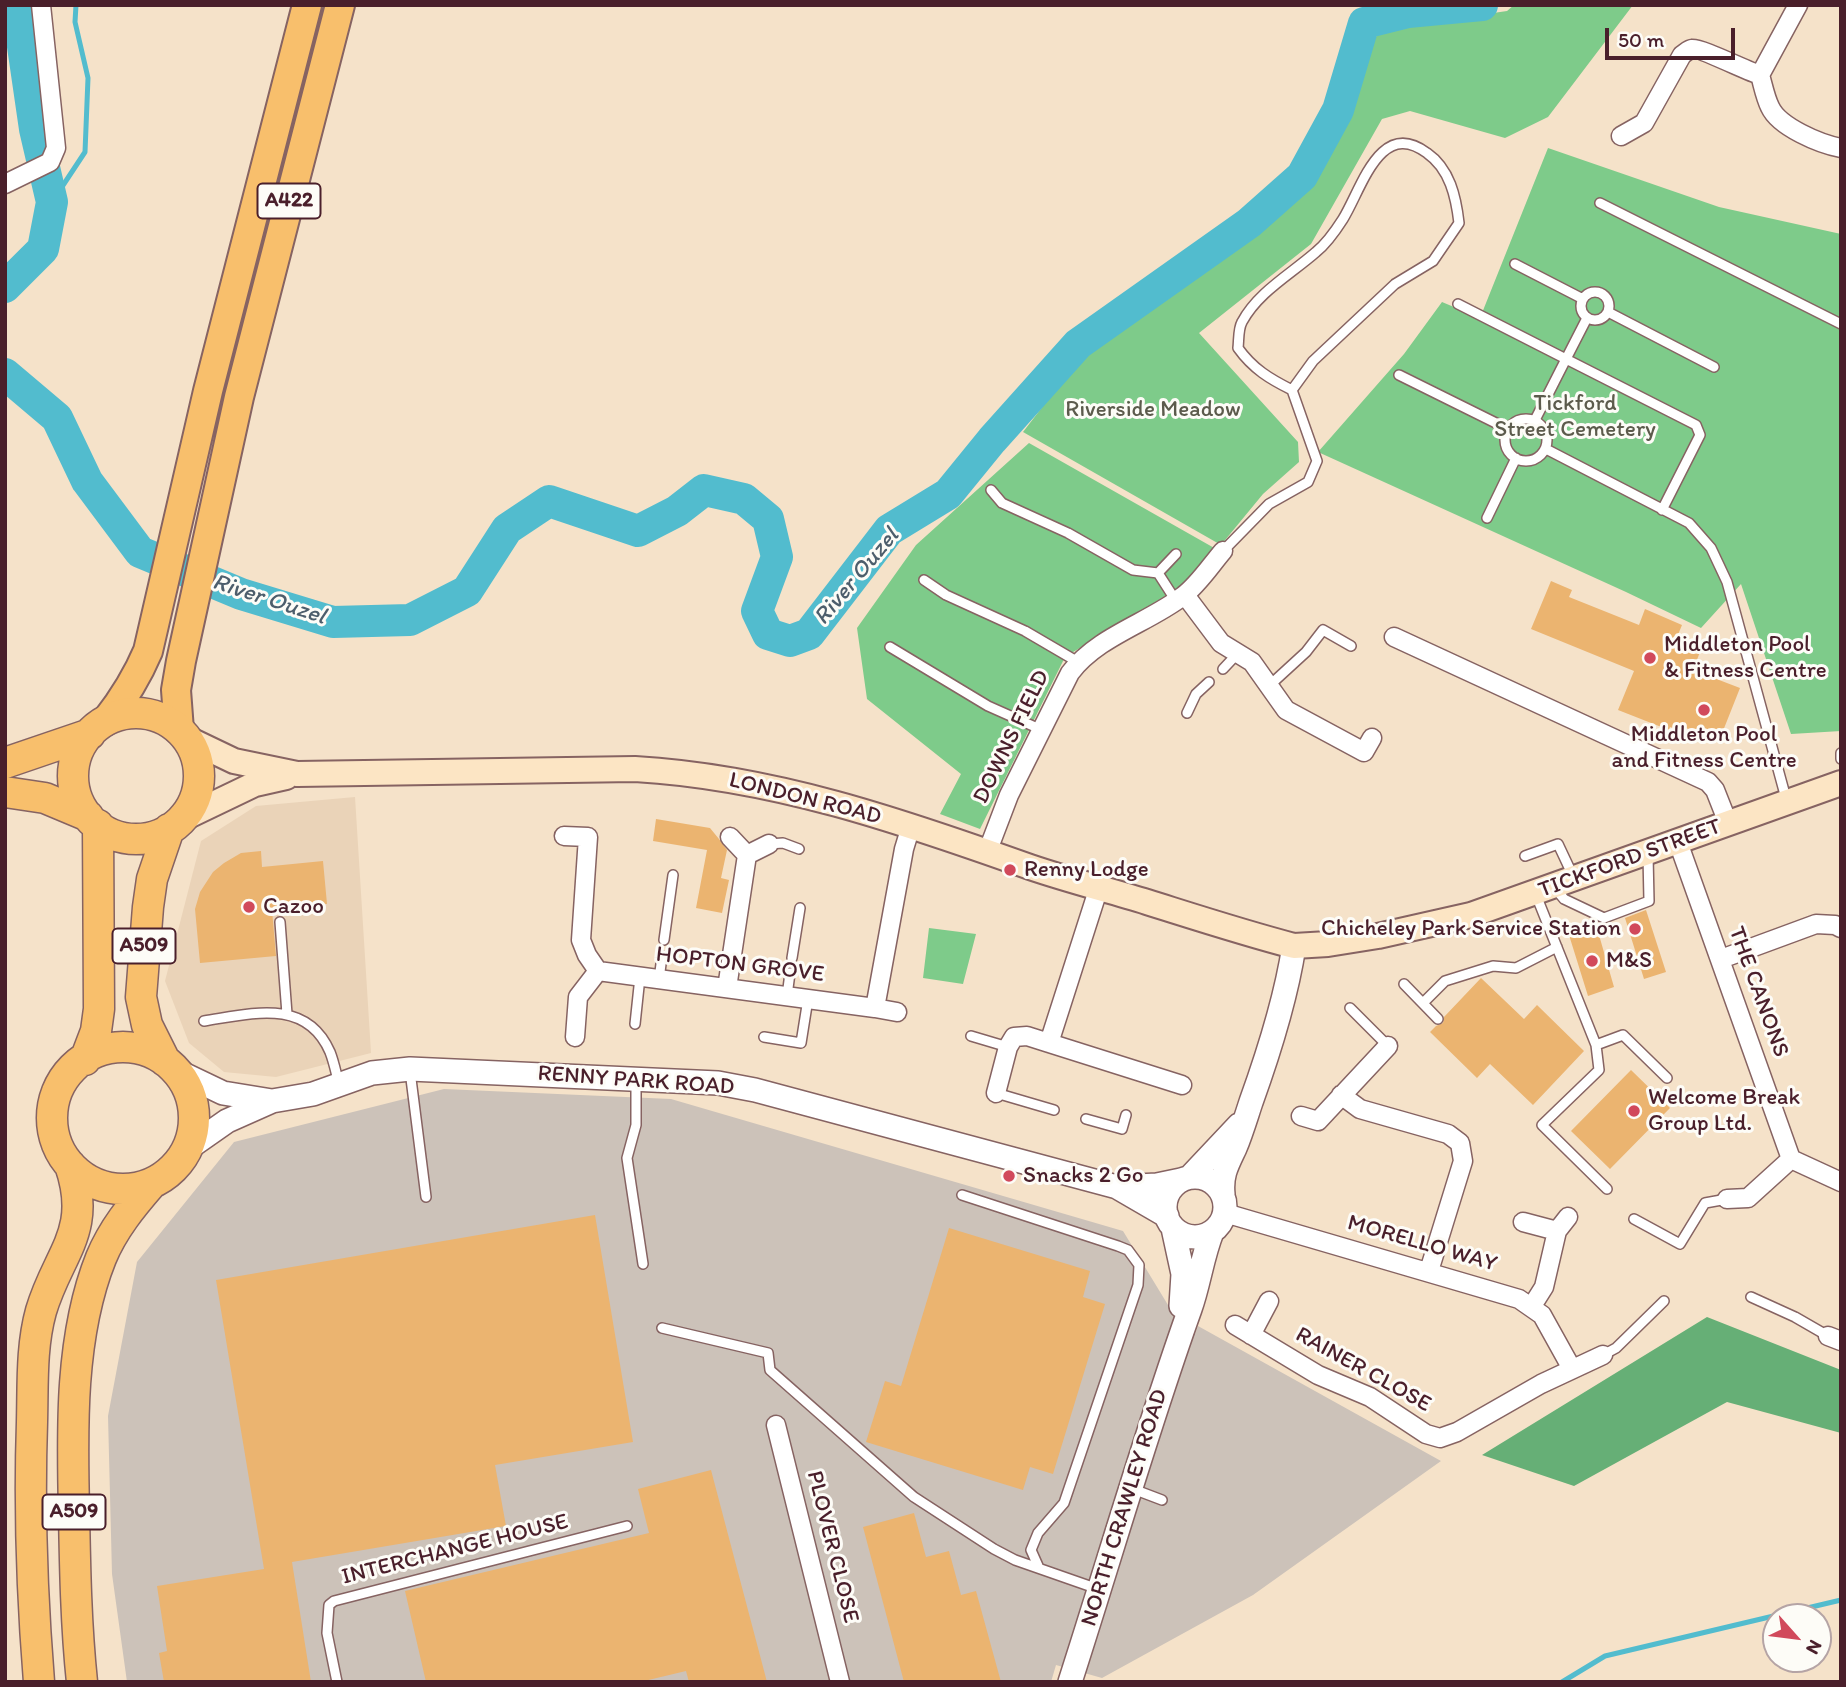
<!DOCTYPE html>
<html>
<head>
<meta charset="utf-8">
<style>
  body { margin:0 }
  #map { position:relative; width:1846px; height:1687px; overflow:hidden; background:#f5e2c9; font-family:Itim,sans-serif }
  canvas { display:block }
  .frame { position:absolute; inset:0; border:7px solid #4a1f2b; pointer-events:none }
  .north { position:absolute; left:1762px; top:1603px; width:70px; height:70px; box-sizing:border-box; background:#fdfcf7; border:2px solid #b5a4a5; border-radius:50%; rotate:118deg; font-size:19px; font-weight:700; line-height:28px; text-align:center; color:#4a1f2b }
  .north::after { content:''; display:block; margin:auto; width:24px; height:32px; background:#d1495b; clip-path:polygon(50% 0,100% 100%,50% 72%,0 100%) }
  .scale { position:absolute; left:1605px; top:28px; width:130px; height:32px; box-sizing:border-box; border:4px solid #4a1f2b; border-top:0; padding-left:9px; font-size:21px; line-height:24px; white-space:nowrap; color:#4a1f2b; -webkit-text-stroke:5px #fdfcf7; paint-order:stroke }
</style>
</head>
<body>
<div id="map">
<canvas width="1846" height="1687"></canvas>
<div class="frame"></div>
<div class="north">N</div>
<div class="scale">50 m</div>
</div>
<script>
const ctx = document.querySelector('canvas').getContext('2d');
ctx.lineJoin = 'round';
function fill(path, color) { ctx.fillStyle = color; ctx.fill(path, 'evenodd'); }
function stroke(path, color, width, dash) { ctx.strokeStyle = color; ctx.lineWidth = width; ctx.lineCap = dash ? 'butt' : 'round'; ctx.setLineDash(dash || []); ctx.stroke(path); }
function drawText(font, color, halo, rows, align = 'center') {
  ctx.font = font + ' Itim,sans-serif'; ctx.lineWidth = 6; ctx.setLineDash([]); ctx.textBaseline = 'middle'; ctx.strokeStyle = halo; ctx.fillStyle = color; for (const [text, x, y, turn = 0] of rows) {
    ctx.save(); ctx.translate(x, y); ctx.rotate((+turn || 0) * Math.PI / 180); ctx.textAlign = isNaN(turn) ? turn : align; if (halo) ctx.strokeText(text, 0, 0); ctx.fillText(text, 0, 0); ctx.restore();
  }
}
const built = new Path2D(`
  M355 797 371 1053 276 1077 224 1072 189 1043 165 981 201 841 256 806Z`);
const industrial = new Path2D(`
  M444 1089 671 1099 1123 1231 1168 1305 1195 1334 1198 1326 1441 1461 1253 1595 1102 1678 1056 1665 1051 1682H127L112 1574 108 1416 137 1262 234 1142Z`);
const green = new Path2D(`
  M1514 5H1633L1548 117 1505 138 1410 111 1382 119 1311 244 1199 333 1298 442 1299 462 1263 494 1221 545 1023 432 1081 357 1162 302 1303 190 1344 117 1368 45 1383 29 1507 11Z
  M1548 148 1719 207 1841 234V731L1791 734 1741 584 1701 628 1626 592 1318 452 1404 354 1442 302 1480 318Z
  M1029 443 1216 549 1180 587 1065 657 980 829 940 814 961 774 867 699 857 628 916 545Z
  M929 928 976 934 963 984 923 978Z`);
const forest = new Path2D(`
  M1707 1317 1841 1370V1433L1727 1402 1574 1486 1482 1455Z`);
const stream = new Path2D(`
  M52 202 85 152 88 78 75 22 76 5
  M1562 1682 1605 1656 1841 1600`);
const river = new Path2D(`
  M5 287 43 249 52 202 35 129 17 5
  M5 374 57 418 87 481 140 552 241 594 333 622 410 620 467 591 507 529 549 501 638 531 677 511 704 490 744 499 768 519 777 557 757 611 768 634 790 641 809 634 889 530 948 494 992 440 1078 344 1249 223 1302 176 1338 110 1364 23 1408 12 1482 5`);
const building = new Path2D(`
  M1551 581 1572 590 1569 597 1639 625 1645 609 1682 625 1675 642 1700 652 1693 670 1740 688 1719 741 1686 728 1685 732 1670 727 1669 730 1618 710 1634 671 1531 629Z
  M656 819 710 828 719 839 727 850 721 878 729 880 722 913 696 908 707 850 653 841Z
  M261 851 262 867 323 861 327 904 272 910 276 956 200 963 195 909 200 892 213 872 224 863 241 853Z
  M1646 910 1666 972 1644 979 1625 918Z
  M1589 929 1599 935 1614 987 1588 996 1569 935Z
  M1481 978 1524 1019 1537 1005 1584 1051 1533 1105 1490 1064 1477 1078 1430 1032 1436 1026 1443 1023 1444 1017Z
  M1631 1070 1670 1108 1610 1169 1571 1131Z
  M595 1215 633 1442 495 1465 506 1526 292 1562 311 1682H164L159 1653 167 1651 157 1586 264 1569 216 1280Z
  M949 1228 1090 1271 1083 1297 1105 1304 1053 1474 1030 1467 1023 1490 866 1442 885 1381 901 1386Z
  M711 1470 767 1682H689L686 1671 640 1682H426L405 1591 649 1533 638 1489Z
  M914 1513 926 1557 949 1551 961 1595 976 1591 1001 1682H904L863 1527Z`);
const service = new Path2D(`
  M1600 203 1841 324
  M1515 264 1583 299
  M1581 306a14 14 0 1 1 28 0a14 14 0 1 1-28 0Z
  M1458 304 1566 359 1587 318
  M1608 312 1714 367
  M1399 375 1508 429
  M1505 440a21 21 0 1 1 42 0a21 21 0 1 1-42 0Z
  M1535 420 1566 359 1696 425 1700 435 1662 510
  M1546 449 1689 523 1711 548 1727 582 1787 802
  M991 490 1002 503 1068 533 1133 570 1158 573 1176 554
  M1487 518 1516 458
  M1223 551 1269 504 1308 482 1317 461 1292 390C1270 379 1253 369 1238 348 1239 340 1238 329 1242 322 1258 292 1291 274 1316 252 1326 244 1336 230 1343 219 1362 188 1380 118 1427 153 1450 169 1456 197 1459 223L1433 261 1395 284 1313 361 1292 390
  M1158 573 1176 601
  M924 580 946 595 1025 631 1078 662
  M890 647 988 706 1042 730
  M1223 669 1238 653
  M1270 685 1306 652 1323 630 1351 646
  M1187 713 1196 694 1209 682
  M1841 753V759
  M769 844 783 843 799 849
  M1525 856 1558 844 1574 878
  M1554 887 1564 899 1604 918 1649 901 1648 855
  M1536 895 1596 1045 1599 1070 1542 1125 1607 1189
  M280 922 287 1014
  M664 940 673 875
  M792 958 800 908
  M659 980 662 956
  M1404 984 1438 1019
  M787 996 790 973
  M1423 1003 1445 981 1493 966 1516 968 1557 947
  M1350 1008 1388 1046
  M204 1021C250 1014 306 997 330 1052 334 1062 336 1073 339 1084
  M635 1024 640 977
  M971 1036 1008 1047
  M764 1037 801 1043 808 999
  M1596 1045 1623 1035 1667 1078
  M410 1071 426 1197
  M636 1080V1125L627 1158 643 1264
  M996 1093 1054 1110
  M1086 1119 1122 1129 1126 1115
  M962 1195 1118 1246 1128 1250 1139 1265 1138 1285 1064 1503 1038 1533 1031 1550 1039 1568
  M1634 1219 1680 1244 1705 1203 1727 1199
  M1751 1297 1795 1317 1828 1336
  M662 1328 768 1353 770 1370 914 1497 994 1549 1015 1560 1098 1589
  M1603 1355 1616 1348 1664 1301
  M1133 1489 1162 1500
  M337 1682 327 1633 329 1605 334 1601 627 1526`);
const minor = new Path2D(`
  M1798 5 1760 75C1763 85 1765 97 1770 107 1779 127 1820 144 1841 148
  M1621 136 1644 123 1682 55C1685 53 1689 49 1692 49 1699 47 1747 71 1760 75
  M5 184 50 162 56 148 41 5
  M1185 595 1221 643 1252 662 1286 710 1364 752 1372 738
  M1394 637 1708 782 1715 790 1728 823
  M564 836 588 837 581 940 587 955 598 971 875 1008 904 849 911 826
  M730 837 747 855
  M1678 842 1791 1159 1841 1182
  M988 850 1009 795 1070 673C1098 636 1148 623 1183 596 1198 585 1211 565 1223 551
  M1099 887 1049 1043 1182 1085
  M1721 959 1816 924 1835 925 1841 928
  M727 988 747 855 769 844
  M875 1008 897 1012
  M575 1037 578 997 598 971
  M996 1093 1008 1047 1014 1037 1027 1036 1049 1043
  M1341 1095 1360 1109 1448 1134 1460 1143 1463 1161 1429 1271
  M1301 1116 1318 1121 1388 1046
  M1727 1199 1748 1198 1791 1159
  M1225 1213 1519 1299 1542 1315 1572 1369
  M1523 1222 1557 1231
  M1532 1306 1544 1287 1557 1231 1568 1217
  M1235 1325 1318 1375 1370 1397 1426 1434 1440 1438 1457 1432 1541 1384 1603 1355
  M1251 1335 1269 1301
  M1828 1336 1841 1341
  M776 1425 840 1682`);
const tertiary = new Path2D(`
  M177 1071 223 1093 272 1101 313 1094 372 1073 410 1069 718 1083 755 1090 1117 1187 1167 1216
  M187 1149 227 1121 272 1101
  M1165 1207a30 30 0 1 1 60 0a30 30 0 1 1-60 0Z
  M1190 1177 1239 1125
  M1117 1187 1157 1185 1181 1180
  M1223 1194C1221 1175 1227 1165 1235 1148 1241 1134 1246 1117 1251 1102 1269 1052 1286 999 1294 946
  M1173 1228 1183 1274 1181 1306
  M1070 1682C1110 1558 1146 1432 1190 1309 1199 1284 1202 1257 1212 1232`);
const secondary = new Path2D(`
  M186 738 234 761 297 774 635 769C773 777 901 821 1030 867 1068 880 1108 890 1147 902 1195 917 1244 933 1294 946L1328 944 1378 936 1471 915 1841 783
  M180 820 255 784 286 777`);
const primary = new Path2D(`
  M106 721C124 698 137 677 148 651L208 391 307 5
  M179 730 176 690 181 661 239 397 340 5`);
const trunk = new Path2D(`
  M73 776a63 63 0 1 1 126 0a63 63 0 1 1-126 0Z
  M5 763 90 734
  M5 792 45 798 88 816
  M52 1118a71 71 0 1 1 142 0a71 71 0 1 1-142 0Z
  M85 1060 96 1031 99 1009 98 825
  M165 1061 147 1025 141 997 148 907 152 879 169 829
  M39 1682C32 1595 29 1509 32 1422 33 1385 31 1347 41 1311 58 1253 93 1232 70 1165
  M82 1682C76 1625 75 1568 74 1511 72 1429 70 1335 101 1258 113 1229 132 1206 152 1183`);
const markers = [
  [1650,658,7,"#d1495b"],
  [1704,710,7,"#d1495b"],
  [1010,870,7,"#d1495b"],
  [249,907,7,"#d1495b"],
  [1635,929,7,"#d1495b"],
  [1592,961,7,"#d1495b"],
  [1634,1111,7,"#d1495b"],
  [1009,1176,7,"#d1495b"]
];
const shields = [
  [289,201,63],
  [144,946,63],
  [74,1512,63]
];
const shieldNames = [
  ["A422",289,201],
  ["A509",144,946],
  ["A509",74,1512]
];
const parkNames = [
  ["Tickford",1575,404],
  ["Street Cemetery",1575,430],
  ["Riverside Meadow",1153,410]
];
const poiNames = [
  ["Middleton Pool",1664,645],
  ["& Fitness Centre",1664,671],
  ["Middleton Pool",1704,735,"center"],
  ["and Fitness Centre",1704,761,"center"],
  ["Renny Lodge",1024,870],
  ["Cazoo",263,907],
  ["Chicheley Park Service Station",1621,929,"right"],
  ["M&S",1606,961],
  ["Welcome Break",1648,1098],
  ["Group Ltd.",1648,1124],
  ["Snacks 2 Go",1023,1176]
];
const streetNames = [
  ["DOWNS FIELD",1012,737,-64],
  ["LONDON ROAD",805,799,14],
  ["TICKFORD STREET",1630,859,-20],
  ["HOPTON GROVE",740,965,7],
  ["THE CANONS",1758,992,70],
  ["RENNY PARK ROAD",636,1081,4],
  ["MORELLO WAY",1422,1244,16],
  ["RAINER CLOSE",1363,1370,29],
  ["NORTH CRAWLEY ROAD",1125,1508,-73],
  ["PLOVER CLOSE",832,1547,76],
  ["INTERCHANGE HOUSE",455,1550,-14]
];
const waterNames = [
  ["River Ouzel",857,577,-50],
  ["River Ouzel",269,600,18]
];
fill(built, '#ead3b8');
fill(industrial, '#ccc2b9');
fill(green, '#7ecb8a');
fill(forest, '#66af76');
stroke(stream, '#52bcce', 5);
stroke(river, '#52bcce', 32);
fill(building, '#ebb470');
stroke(service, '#866362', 12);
stroke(minor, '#866362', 21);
stroke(tertiary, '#866362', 26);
stroke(secondary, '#866362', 28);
stroke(primary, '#866362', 32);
stroke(trunk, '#866362', 33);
stroke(service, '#fff', 9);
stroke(minor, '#fff', 18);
stroke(tertiary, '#fff', 23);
stroke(secondary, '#fce5c4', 24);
stroke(primary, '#f8bf6c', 28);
stroke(trunk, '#f8bf6c', 30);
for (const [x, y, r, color] of markers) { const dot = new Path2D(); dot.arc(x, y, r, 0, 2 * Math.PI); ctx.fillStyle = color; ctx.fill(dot); stroke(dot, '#fdfcf7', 2.5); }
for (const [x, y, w] of shields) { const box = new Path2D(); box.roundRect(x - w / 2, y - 17.5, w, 35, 5); ctx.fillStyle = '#fdfcf7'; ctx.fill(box); stroke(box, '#4a1f2b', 2); }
drawText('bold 21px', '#4a1f2b', null, shieldNames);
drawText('23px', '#5c5b4c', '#fdfcf7', parkNames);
drawText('23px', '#4a1f2b', '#fdfcf7', poiNames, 'left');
drawText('23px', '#4a1f2b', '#fdfcf7', streetNames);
drawText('italic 24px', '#4d5e6c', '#fdfcf7', waterNames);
</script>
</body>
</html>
